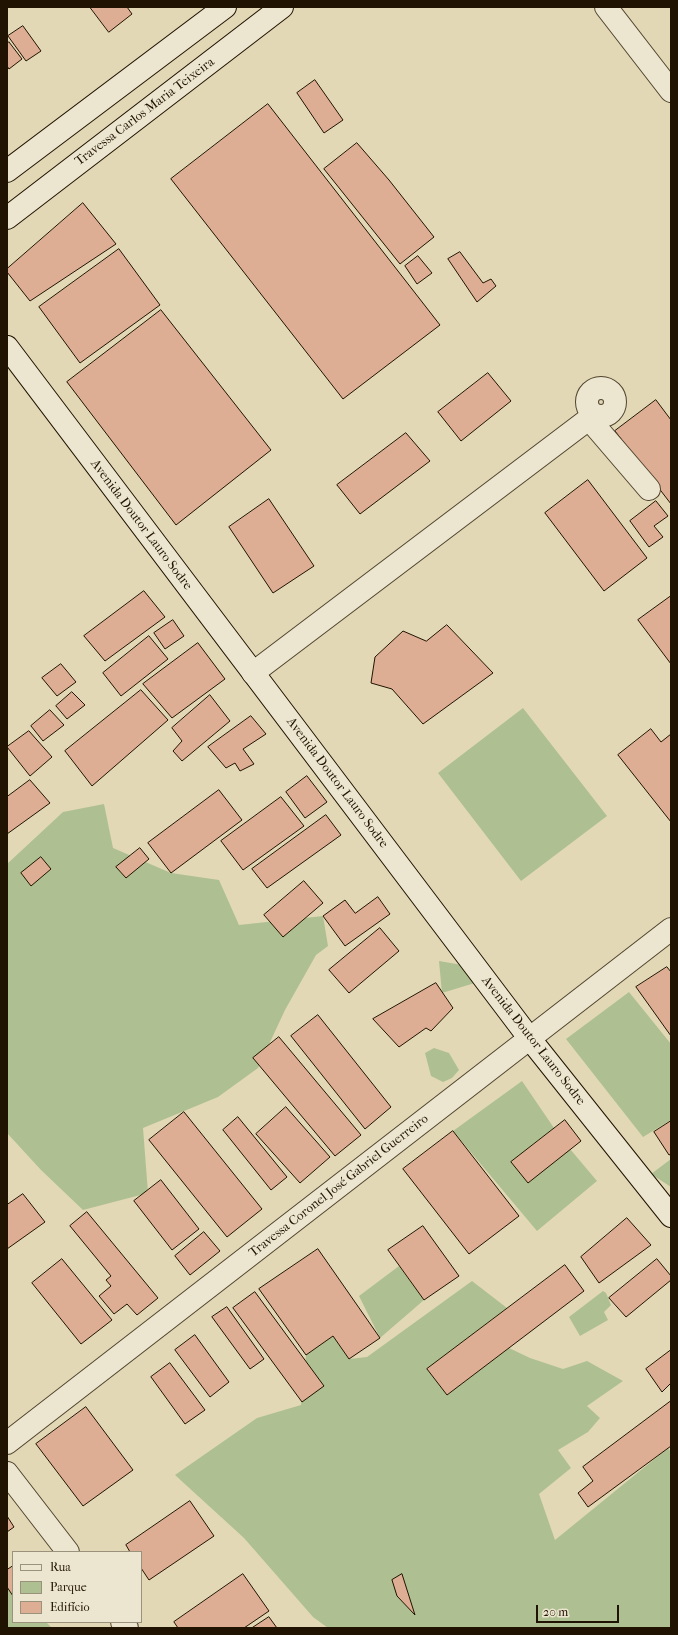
<!DOCTYPE html>
<html>
<head>
<meta charset="utf-8">
<style>
  body { margin:0 }
  #map { position:relative; width:678px; height:1635px; overflow:hidden; background:#e2d8b6; font-family:"IM FELL French Canon",serif }
  canvas { display:block }
  .frame { position:absolute; inset:0; border:8px solid #211301; pointer-events:none }
  .legend { position:absolute; left:12px; top:1551px; width:130px; height:72px; box-sizing:border-box; background:#ece6d0; border:1px solid #9b927d; margin:0; padding:5px 7px; list-style:none; font-size:12px; color:#211301 }
  .legend li { display:flex; align-items:center; gap:8px; height:20px }
  .legend b { width:20px; border:1px solid #9b927d }
  .scale { position:absolute; left:536px; top:1605px; width:83px; height:18px; box-sizing:border-box; border:2px solid #211301; border-top:0; padding-left:5px; font-size:12px; line-height:14px; white-space:nowrap; color:#211301; -webkit-text-stroke:3px #ece6d0; paint-order:stroke }
</style>
</head>
<body>
<div id="map">
<canvas width="678" height="1635"></canvas>
<div class="frame"></div>
<ul class="legend">
<li><b style="height:5px;background:#ece6d0"></b>Rua</li>
<li><b style="height:11px;background:#aec091"></b>Parque</li>
<li><b style="height:11px;background:#deae94"></b>Edifício</li>
</ul>
<div class="scale">20 m</div>
</div>
<script>
const ctx = document.querySelector('canvas').getContext('2d');
ctx.lineJoin = 'round';
function fill(path, color) { ctx.fillStyle = color; ctx.fill(path, 'evenodd'); }
function stroke(path, color, width, dash) { ctx.strokeStyle = color; ctx.lineWidth = width; ctx.lineCap = dash ? 'butt' : 'round'; ctx.setLineDash(dash || []); ctx.stroke(path); }
function drawText(font, color, halo, rows, align = 'center') {
  ctx.font = font + ' "IM FELL French Canon",serif'; ctx.lineWidth = 3; ctx.setLineDash([]); ctx.textBaseline = 'middle'; ctx.strokeStyle = halo; ctx.fillStyle = color; for (const [text, x, y, turn = 0] of rows) {
    ctx.save(); ctx.translate(x, y); ctx.rotate((+turn || 0) * Math.PI / 180); ctx.textAlign = isNaN(turn) ? turn : align; if (halo) ctx.strokeText(text, 0, 0); ctx.fillText(text, 0, 0); ctx.restore();
  }
}
const green = new Path2D(`
  M523 708 607 816 521 881 438 773Z
  M104 804 113 848 171 873 219 880 239 925 323 916 328 946 316 955 285 1010 258 1068 218 1097 143 1128 148 1193 83 1210 41 1170 7 1133V864L63 812Z
  M439 961 468 966 478 982 442 993Z
  M629 992 671 1044V1120L643 1137 566 1039Z
  M434 1048 449 1053 459 1070 452 1078 443 1082 431 1076 425 1053Z
  M522 1081 554 1128 511 1162 570 1149 597 1181 537 1231 453 1131Z
  M671 1159V1187L651 1174Z
  M399 1266 424 1300 380 1338 359 1296Z
  M472 1281 507 1308 427 1369 447 1395 509 1348 530 1358 563 1369 587 1361 623 1381 587 1406 600 1418 588 1432 558 1450 571 1468 539 1494 555 1540 668 1448 671 1452V1628H328L313 1617 244 1538 175 1475 257 1418 301 1405 306 1355 333 1336 349 1359 367 1357Z
  M603 1291 606 1293 611 1305 604 1312 608 1320 580 1336 569 1317Z
  M7 1582 13 1588V1622H46L52 1628H7Z`);
const building = new Path2D(`
  M90 7H127L132 14 109 32Z
  M23 26 41 51 26 61 8 36Z
  M9 42 22 59 9 69 7 66V44Z
  M315 80 343 120 324 133 297 93Z
  M268 104 440 325 343 399 171 179Z
  M357 143 389 180 434 237 400 264 324 169Z
  M83 203 116 244 30 301 7 272V269Z
  M119 249 160 305 80 363 39 307Z
  M460 252 483 283 491 279 496 286 477 302 448 259Z
  M418 256 432 273 417 284 405 266Z
  M161 310 271 450 176 525 67 382Z
  M488 373 511 401 461 441 438 412Z
  M656 400 671 420V504L615 431Z
  M406 433 430 461 360 514 337 485Z
  M588 480 647 558 604 591 545 513Z
  M269 499 314 566 273 593 229 527Z
  M656 501 668 516 654 526 663 537 649 547 630 521Z
  M144 591 165 617 105 661 84 636Z
  M671 596V664L638 620Z
  M173 620 184 636 165 649 154 633Z
  M447 625 493 673 423 724 392 689 371 683 375 657 403 631 426 641Z
  M149 636 168 659 121 696 103 673Z
  M198 643 225 679 172 718 143 684Z
  M61 664 76 682 57 696 42 678Z
  M141 690 168 720 92 786 65 751Z
  M72 692 85 705 67 719 56 706Z
  M210 695 230 721 182 761 173 751 182 741 172 728Z
  M50 710 64 725 43 741 31 726Z
  M251 716 266 734 243 749 254 764 240 771 235 763 226 768 208 747Z
  M651 729 661 742 671 734V822L618 755Z
  M29 731 52 757 30 776 7 747Z
  M307 776 327 802 305 818 286 792Z
  M30 780 50 803 7 834V797Z
  M219 790 242 820 171 873 148 843Z
  M281 797 304 826 243 870 221 841Z
  M326 815 341 835 267 888 252 869Z
  M140 848 149 859 126 878 116 867Z
  M41 857 51 869 31 886 21 873Z
  M304 881 323 903 283 937 264 915Z
  M378 897 390 914 345 946 323 916 345 900 355 913Z
  M380 928 399 951 349 993 329 970Z
  M667 967 671 972V1036L636 987Z
  M436 983 453 1008 431 1031 426 1028 399 1047 373 1019Z
  M318 1015 391 1107 365 1129 291 1036Z
  M279 1037 361 1135 335 1156 253 1058Z
  M286 1107 330 1157 300 1183 256 1134Z
  M184 1112 262 1209 227 1237 149 1140Z
  M238 1117 287 1177 271 1190 223 1130Z
  M565 1120 581 1141 528 1183 511 1162Z
  M671 1121V1154L669 1155 654 1132Z
  M453 1131 519 1216 469 1254 403 1169Z
  M161 1180 199 1229 172 1250 134 1201Z
  M23 1194 45 1222 7 1249V1205Z
  M87 1212 158 1298 137 1315 127 1304 114 1314 99 1296 111 1286 106 1280 111 1276 70 1226Z
  M627 1218 651 1245 599 1283 581 1257Z
  M423 1226 459 1276 424 1300 388 1250Z
  M204 1232 220 1251 190 1275 175 1256Z
  M318 1249 380 1338 349 1359 333 1336 306 1355 259 1289Z
  M62 1259 112 1320 81 1344 32 1283Z
  M657 1259 671 1276V1280L626 1317 609 1298Z
  M565 1265 584 1291 447 1395 427 1369Z
  M255 1292 324 1386 302 1402 233 1308Z
  M227 1307 264 1359 250 1369 212 1317Z
  M195 1335 229 1382 210 1397 175 1350Z
  M671 1350V1383L662 1392 646 1369Z
  M170 1363 205 1410 185 1424 151 1377Z
  M671 1401V1446L588 1507 578 1493 593 1481 583 1467Z
  M86 1407 133 1470 83 1506 36 1444Z
  M190 1501 214 1536 149 1580 141 1568V1552H130L126 1545Z
  M7 1516 14 1527 7 1532Z
  M13 1566V1596L7 1587V1570Z
  M243 1574 269 1611 244 1628H178L174 1622Z
  M402 1574 415 1615 397 1596 392 1580Z
  M269 1617 277 1628H252Z`);
const street = new Path2D(`
  M606 7 671 91
  M587 402a14 14 0 1 1 28 0a14 14 0 1 1-28 0Z
  M589 419 649 489
  M253 673 594 415
  M7 1443 671 929
  M7 1473 68 1552
  M122 1622 127 1628`);
const secondary = new Path2D(`
  M7 171 225 7
  M7 218 282 7
  M7 347 530 1039 671 1216`);
const streetNames = [
  ["Travessa Carlos Maria Teixeira",145,112,-37],
  ["Avenida Doutor Lauro Sodre",141,525,53],
  ["Avenida Doutor Lauro Sodre",337,783,53],
  ["Avenida Doutor Lauro Sodre",533,1041,52],
  ["Travessa Coronel José Gabriel Guerreiro",339,1186,-38]
];
fill(green, '#aec091');
fill(building, '#deae94');
stroke(building, '#211301', 1);
stroke(street, '#51442e', 24);
stroke(secondary, '#211301', 24);
stroke(street, '#ece6d0', 22);
stroke(secondary, '#ece6d0', 22);
drawText('13px', '#211301', '#ece6d0', streetNames);
</script>
</body>
</html>
